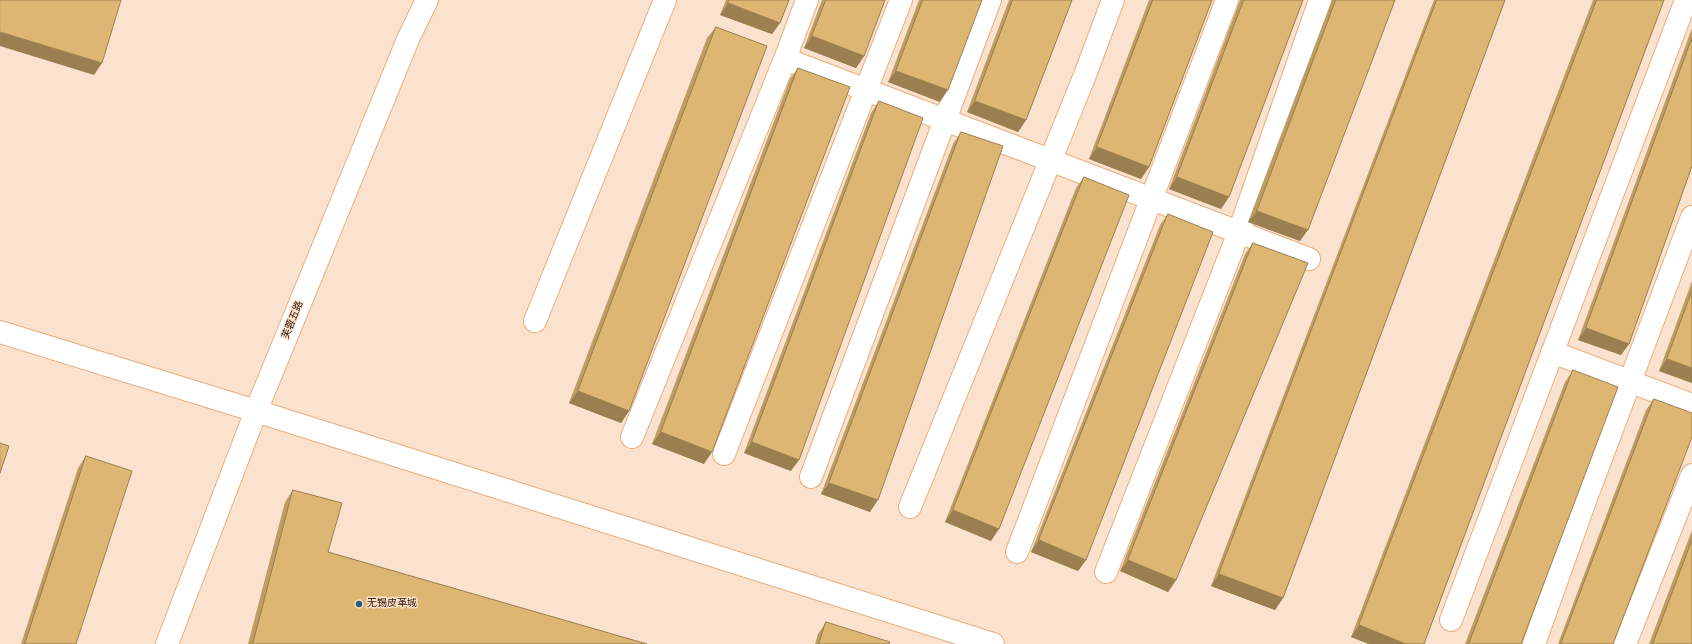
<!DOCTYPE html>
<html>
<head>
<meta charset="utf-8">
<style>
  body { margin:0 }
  canvas { display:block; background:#fbe2ce }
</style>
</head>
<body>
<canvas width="1692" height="644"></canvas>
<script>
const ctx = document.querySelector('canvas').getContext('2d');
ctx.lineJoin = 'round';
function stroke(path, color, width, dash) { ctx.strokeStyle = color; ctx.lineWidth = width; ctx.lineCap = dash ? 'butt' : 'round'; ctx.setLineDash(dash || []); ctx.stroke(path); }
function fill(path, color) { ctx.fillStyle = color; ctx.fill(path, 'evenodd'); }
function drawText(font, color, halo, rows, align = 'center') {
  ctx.font = font + ' "Titillium Web","Noto Sans SC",sans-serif'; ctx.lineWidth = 3; ctx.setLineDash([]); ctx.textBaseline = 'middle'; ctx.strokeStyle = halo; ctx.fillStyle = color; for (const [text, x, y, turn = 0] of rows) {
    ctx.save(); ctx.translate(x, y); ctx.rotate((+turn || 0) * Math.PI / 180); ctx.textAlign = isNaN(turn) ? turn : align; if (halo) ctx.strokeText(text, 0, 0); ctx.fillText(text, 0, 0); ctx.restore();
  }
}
const minor = new Path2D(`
  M785 59 1309 259
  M535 321 665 0
  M0 332 256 411 993 644
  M1552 352 1692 405
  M632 437 785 59 807 0
  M724 454 901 0
  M811 477 990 0
  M910 507 1085 75 1113 0
  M1017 552 1227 0
  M1106 572 1239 232 1320 0
  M1451 620 1686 0
  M1534 644 1585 501 1692 217
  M1625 644 1692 475`);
const tertiary = new Path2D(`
  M167 644 256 411 409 37 427 0`);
const wall = new Path2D(`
  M726 0H789L780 23 772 34 720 15Z
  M822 0H885L864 56 856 68 804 48Z
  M919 0H982L940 102 888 82Z
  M1009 0H1072L1026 120 1018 132 967 112Z
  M1149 0H1212L1149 167 1141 179 1089 159Z
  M1240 0H1303L1229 197 1221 209 1169 189Z
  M1332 0H1395L1300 241 1248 222Z
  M1434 0H1505L1283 598 1275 610 1211 586Z
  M1593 0H1664L1424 644H1369L1351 637Z
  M716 27 629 411 621 423 569 403 707 38Z
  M1692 28V166L1629 344 1621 355 1578 340Z
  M798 68 704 464 652 444 790 79Z
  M879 101 791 471 744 453 871 113Z
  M961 132 870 512 821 494 953 144Z
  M1084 177 991 541 945 522 1076 188Z
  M1168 214 1086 560 1078 571 1031 552 1160 225Z
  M1253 243 1176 580 1168 592 1120 571 1245 254Z
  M1692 281V383L1659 371Z
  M1573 370 1521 644H1465L1565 382Z
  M1654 399 1613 644H1558L1646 410Z
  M86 456 76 644H21L78 468Z
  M293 490 328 552 647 644H248L285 502Z
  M1692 530V644H1649Z
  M826 622 889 644H815L818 634Z`);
const shadedWall = new Path2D(`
  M728 3 780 23 772 34 720 15Z
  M0 32 102 63 94 75 0 46Z
  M812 36 864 56 856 68 804 48Z
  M896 71 948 90 940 102 888 82Z
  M975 101 1026 120 1018 132 967 112Z
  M1097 147 1149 167 1141 179 1089 159Z
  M1177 177 1229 197 1221 209 1169 189Z
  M1257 211 1308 230 1300 241 1248 222Z
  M1586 328 1629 344 1621 355 1578 340Z
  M1667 359 1692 368V383L1659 371Z
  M578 391 629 411 621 423 569 403Z
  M661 432 712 452 704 464 652 444Z
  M752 442 799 460 791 471 744 453Z
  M829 483 878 500 870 512 821 494Z
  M953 510 999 529 991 541 945 522Z
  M1039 540 1086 560 1078 571 1031 552Z
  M1128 560 1176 580 1168 592 1120 571Z
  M1219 574 1283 598 1275 610 1211 586Z
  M1359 625 1406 644H1369L1351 637Z`);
const building = new Path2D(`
  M0 0H121L102 63 0 32Z
  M729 0H789L780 23 728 3Z
  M826 0H885L864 56 812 36Z
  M923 0H982L948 90 896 71Z
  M1013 0H1072L1026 120 975 101Z
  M1153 0H1212L1149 167 1097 147Z
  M1244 0H1303L1229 197 1177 177Z
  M1336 0H1395L1308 230 1257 211Z
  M1437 0H1505L1283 598 1219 574Z
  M1597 0H1664L1424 644H1406L1359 625Z
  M716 27 767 46 629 411 578 391Z
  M1692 38V166L1629 344 1586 328Z
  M798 68 850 87 712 452 661 432Z
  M879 101 923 118 799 460 752 442Z
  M961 132 1003 146 878 500 829 483Z
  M1084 177 1129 195 999 529 953 510Z
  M1168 214 1213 232 1086 560 1039 540Z
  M1253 243 1308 263 1176 580 1128 560Z
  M1692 291V368L1667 359Z
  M1573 370 1618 387 1521 644H1469Z
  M1654 399 1692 413V437L1613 644H1561Z
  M0 443 9 446 0 473Z
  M86 456 132 471 76 644H25Z
  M293 490 342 503 328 552 647 644H253Z
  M1692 540V644H1653Z
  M826 622 890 642 889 644H819Z`);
const markers = [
  [359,604,4,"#2c5a7a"]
];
const streetNames = [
  ["芙蓉五路",293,320,-68]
];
const poiNames = [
  ["无锡皮革城",367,604]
];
stroke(minor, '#eaad7b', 24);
stroke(tertiary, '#eaad7b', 24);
stroke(minor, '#fff', 22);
stroke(tertiary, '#fff', 22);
fill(wall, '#be9d63');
fill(shadedWall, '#9b7f50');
fill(building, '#ddb673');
stroke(building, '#9b7f50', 1);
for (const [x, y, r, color] of markers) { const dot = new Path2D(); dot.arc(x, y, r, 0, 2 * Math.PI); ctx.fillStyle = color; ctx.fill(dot); stroke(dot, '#fbe2ce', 1.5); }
drawText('10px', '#2d1603', '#fbe2ce', streetNames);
drawText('10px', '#2d1603', '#fbe2ce', poiNames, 'left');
</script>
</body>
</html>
